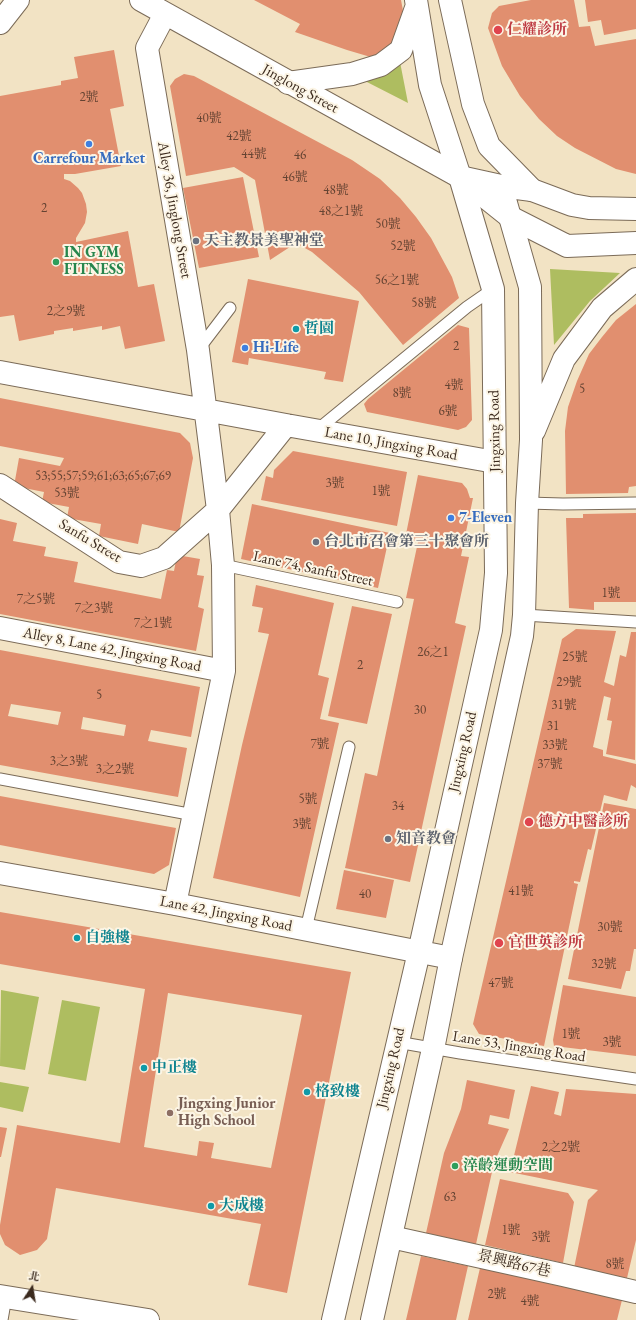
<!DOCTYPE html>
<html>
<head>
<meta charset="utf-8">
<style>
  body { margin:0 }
  #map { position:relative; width:636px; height:1320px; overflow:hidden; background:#f2e3c4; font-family:"EB Garamond","Noto Serif TC",serif }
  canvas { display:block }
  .north { position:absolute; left:12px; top:1268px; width:40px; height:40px; -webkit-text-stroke:3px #fcf5e5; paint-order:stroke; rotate:12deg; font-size:11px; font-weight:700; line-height:16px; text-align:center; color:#3b2a1e }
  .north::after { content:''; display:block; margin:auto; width:14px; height:18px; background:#3b2a1e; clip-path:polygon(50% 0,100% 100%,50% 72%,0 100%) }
</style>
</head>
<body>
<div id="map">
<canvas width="636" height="1320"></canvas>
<div class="north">北</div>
</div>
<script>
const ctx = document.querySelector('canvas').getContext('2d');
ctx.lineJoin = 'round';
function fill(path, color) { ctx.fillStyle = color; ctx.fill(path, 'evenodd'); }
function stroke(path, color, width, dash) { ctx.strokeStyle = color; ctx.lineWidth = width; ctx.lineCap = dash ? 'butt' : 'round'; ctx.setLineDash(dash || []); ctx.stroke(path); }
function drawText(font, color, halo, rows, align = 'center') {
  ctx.font = font + ' "EB Garamond","Noto Serif TC",serif'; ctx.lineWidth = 4; ctx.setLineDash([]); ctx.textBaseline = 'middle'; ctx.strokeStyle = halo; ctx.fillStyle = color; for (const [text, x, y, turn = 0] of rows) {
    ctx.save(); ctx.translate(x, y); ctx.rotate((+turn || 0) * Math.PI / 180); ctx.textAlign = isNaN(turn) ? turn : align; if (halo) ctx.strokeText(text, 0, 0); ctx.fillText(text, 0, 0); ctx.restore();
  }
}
const green = new Path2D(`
  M400 62 408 103 363 80Z
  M550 269 620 273 590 301 554 345Z
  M1 990 39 997 25 1070 0 1066Z
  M62 1000 100 1007 86 1081 48 1074Z
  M0 1082 29 1087 23 1112 0 1107Z`);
const building = new Path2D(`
  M254 0H401L404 16 397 43 374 58 347 50 295 32 300 24Z
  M531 0H574L579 27 590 26 595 46 636 39V174L616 169 575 148 557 136 539 119 520 96 502 66 488 28 492 13 499 6Z
  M585 0H636V29L604 35 601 20 588 22Z
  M114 50 124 106 110 109 121 166 75 174H64V179L70 181 78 188 82 193 86 204 87 212 85 223 76 238V242L128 231 138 287 154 284 165 341 125 349 120 326 102 330V326L73 331V328L54 331V334L19 341 14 315 0 317V96L61 85V81L78 78 74 57Z
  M184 74 194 76 352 160 380 179 400 198 416 217 431 238 452 277 459 298 403 345 359 292 312 252 296 243 270 260 255 180 234 167 186 176 170 86 175 79Z
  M243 177 259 257 199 268 183 188Z
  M248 279 359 301 343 382 324 379 326 372 249 358 248 365 232 362Z
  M636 304V486L629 487 628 493 566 494 565 431 568 407 577 381 589 354 602 337 616 320Z
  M458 325 469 328 472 420 466 427 458 430 367 412 364 404 368 399Z
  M0 398 180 433 190 443 193 458 179 532 142 524 138 544 99 536 101 524 67 518 69 507 42 502 44 492 14 486 19 458 60 466 64 458 0 446Z
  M293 451 407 472 397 526 261 500 266 476 273 478 274 470Z
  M418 475 462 483 467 489 470 498H473L461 556 469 557 455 623 466 626 410 882 345 868 365 773 377 776 414 599 406 598 418 542 405 539Z
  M252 504 390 533 378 588 241 559Z
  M636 513V602H594V610L569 608 566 518H583V514Z
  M0 519 17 523 13 541 46 547 44 556 78 562 74 582 161 599 167 570 174 571 177 555 200 559 197 575 204 576 198 607 204 609 196 651 0 614Z
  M256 585 334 603 318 675 329 678 320 719 339 723 300 897 213 878 242 745 269 634 258 632 263 608 252 606Z
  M352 606 392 614 367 724 328 716Z
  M576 629 616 631 604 682 614 686 620 655 626 657 631 632H636L635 760 606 754 612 721 607 720 611 698 604 696 593 747 603 750V756L636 764V788L631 785 627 801 604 795 591 850 588 849 580 882 574 881V883L549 877 578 884 544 1046 479 1034 473 1024 562 639Z
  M0 650 200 687 191 737 151 730 148 741 187 748 178 797 0 765ZM11 704 61 712 58 725 8 716ZM83 717 126 725 124 736 81 729Z
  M0 796 176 828 169 865 154 874 0 845Z
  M604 803 636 809V949H634L630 971H626L621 989 568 979Z
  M344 870 394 880 386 918 336 909Z
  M0 912 351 972 287 1293 248 1285 261 1224 56 1188 47 1239 37 1250 20 1255 5 1245 0 1234V1225L17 1125 120 1143 145 989 0 964ZM168 993 302 1015 271 1168 211 1158 214 1143 199 1141 197 1156 144 1147Z
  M563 985 636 997V1056L554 1046 553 1040Z
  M467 1080 515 1090 509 1119 490 1115 488 1124 509 1129 494 1163 476 1244 426 1233 444 1153 461 1109Z
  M531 1086 559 1092 554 1114 561 1116 566 1089 636 1094V1240L627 1278 574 1268 588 1200 598 1190 510 1172Z
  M0 1127 7 1128 1 1157H0Z
  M500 1179 568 1193 574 1202 563 1263 485 1245Z
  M421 1256 468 1266 456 1320H406Z
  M480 1268 622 1300 617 1320H468Z`);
const service = new Path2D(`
  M198 350 230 308
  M317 430 467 307 493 289
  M527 503 563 504 636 503
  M223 565 397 602
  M524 615 636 622
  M0 779 194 815
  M306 929 349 747
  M397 1042 460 1053 636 1079
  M2 1320 6 1297`);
const minor = new Path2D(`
  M141 0 460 177
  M165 14 147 48 198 350 218 510 223 565 224 671 175 904
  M0 23 18 0
  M0 372 286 425 495 462
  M0 485 119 562 141 566 164 558 218 510 286 425
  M0 628 224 671
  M0 873 175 904 451 958
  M391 1237 563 1275 636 1292
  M0 1296 148 1320`);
const tertiary = new Path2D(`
  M534 431 564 359 602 308 636 279
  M333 1320 419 952 491 630 496 573 493 289 460 177 501 186 532 190
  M372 1320 433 1049 451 958 522 636 524 615 527 503 531 440 530 287 506 203`);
const secondary = new Path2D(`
  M416 0 430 85 460 177 510 217 567 246 636 243
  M450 0 473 104 489 146 532 190 572 205 589 208 636 209
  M288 83 352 74 381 65 401 50 416 8`);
const markers = [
  [498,30,5,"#e0444e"],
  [89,144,4,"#3f7fe0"],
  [196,241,4,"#6b7280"],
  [56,262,4,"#2e9e5b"],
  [296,329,4,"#0f9aa8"],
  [245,348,4,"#3f7fe0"],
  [451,518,4,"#3f7fe0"],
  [316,542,4,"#6b7280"],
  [529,822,5,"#e0444e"],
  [388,839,4,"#6b7280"],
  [77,938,4,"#0f9aa8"],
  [499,943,5,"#e0444e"],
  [144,1068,4,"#0f9aa8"],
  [307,1092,4,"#0f9aa8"],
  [170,1113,4,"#8d6e63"],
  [455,1166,4,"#2e9e5b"],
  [211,1206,4,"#0f9aa8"]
];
const numberNames = [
  ["2號",89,97],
  ["40號",209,118],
  ["42號",239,136],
  ["44號",254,154],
  ["46",300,155],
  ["46號",295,177],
  ["48號",336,190],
  ["2",44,208],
  ["48之1號",341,211],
  ["50號",388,224],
  ["52號",403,246],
  ["56之1號",397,280],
  ["58號",424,303],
  ["2之9號",66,311],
  ["2",456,346],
  ["4號",454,385],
  ["5",582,389],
  ["8號",402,393],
  ["6號",448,411],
  ["53;55;57;59;61;63;65;67;69",103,476],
  ["3號",335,483],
  ["1號",381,491],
  ["53號",67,493],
  ["1號",611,593],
  ["7之5號",36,599],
  ["7之3號",94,608],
  ["7之1號",153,623],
  ["26之1",433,652],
  ["25號",575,657],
  ["2",360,665],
  ["29號",569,682],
  ["5",99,695],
  ["31號",564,705],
  ["30",420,710],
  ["31",553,726],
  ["7號",320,744],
  ["33號",555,745],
  ["3之3號",69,761],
  ["37號",550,764],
  ["3之2號",115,769],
  ["5號",308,799],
  ["34",398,806],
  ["3號",302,824],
  ["41號",521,891],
  ["40",365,894],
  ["30號",610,927],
  ["32號",604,964],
  ["47號",501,983],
  ["1號",571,1034],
  ["3號",612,1042],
  ["2之2號",561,1147],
  ["63",450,1197],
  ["1號",511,1230],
  ["3號",541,1237],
  ["8號",615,1264],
  ["2號",497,1294],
  ["4號",530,1301]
];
const healthNames = [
  ["仁耀診所",507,30],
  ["德方中醫診所",538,822],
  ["官世英診所",508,943]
];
const streetNames = [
  ["Jinglong Street",300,89,29],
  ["Alley 36, Jinglong Street",174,210,80],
  ["Jingxing Road",495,431,-91],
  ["Lane 10, Jingxing Road",391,444,10],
  ["Sanfu Street",90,541,31],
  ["Lane 74, Sanfu Street",313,569,12],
  ["Alley 8, Lane 42, Jingxing Road",112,650,11],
  ["Jingxing Road",463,752,-77],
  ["Lane 42, Jingxing Road",226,914,11],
  ["Lane 53, Jingxing Road",519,1047,9],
  ["Jingxing Road",391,1068,-77],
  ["景興路67巷",514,1264,13]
];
const shopNames = [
  ["Carrefour Market",89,159,"center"],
  ["Hi-Life",253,348],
  ["7-Eleven",459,518]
];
const worshipNames = [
  ["天主教景美聖神堂",204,241],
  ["台北市召會第三十聚會所",324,542],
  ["知音教會",396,839]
];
const leisureNames = [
  ["IN GYM",64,253],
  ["FITNESS",64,270],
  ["淬齡運動空間",463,1166]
];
const cultureNames = [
  ["哲園",304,329],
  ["自強樓",85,938],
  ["中正樓",152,1068],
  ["格致樓",315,1092],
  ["大成樓",219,1206]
];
const educationNames = [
  ["Jingxing Junior",178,1104],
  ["High School",178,1121]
];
fill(green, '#aebd60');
fill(building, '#e18f6f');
stroke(service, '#7b6b58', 13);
stroke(minor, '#7b6b58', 24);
stroke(tertiary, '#7b6b58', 24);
stroke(secondary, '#7b6b58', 24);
stroke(service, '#fff', 11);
stroke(minor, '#fff', 22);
stroke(tertiary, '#fff', 22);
stroke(secondary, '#fff', 22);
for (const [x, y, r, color] of markers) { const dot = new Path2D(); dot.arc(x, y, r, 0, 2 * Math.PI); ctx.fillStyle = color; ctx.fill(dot); stroke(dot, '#fcf5e5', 1.5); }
drawText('13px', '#644332', null, numberNames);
drawText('bold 15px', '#be3a42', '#fcf5e5', healthNames, 'left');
drawText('15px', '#3b2a1e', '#fcf5e5', streetNames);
drawText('bold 15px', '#366cbe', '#fcf5e5', shopNames, 'left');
drawText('bold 15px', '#5b616d', '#fcf5e5', worshipNames, 'left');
drawText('bold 15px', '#27864d', '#fcf5e5', leisureNames, 'left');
drawText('bold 15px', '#0d838f', '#fcf5e5', cultureNames, 'left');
drawText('bold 15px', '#785e54', '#fcf5e5', educationNames, 'left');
</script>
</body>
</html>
